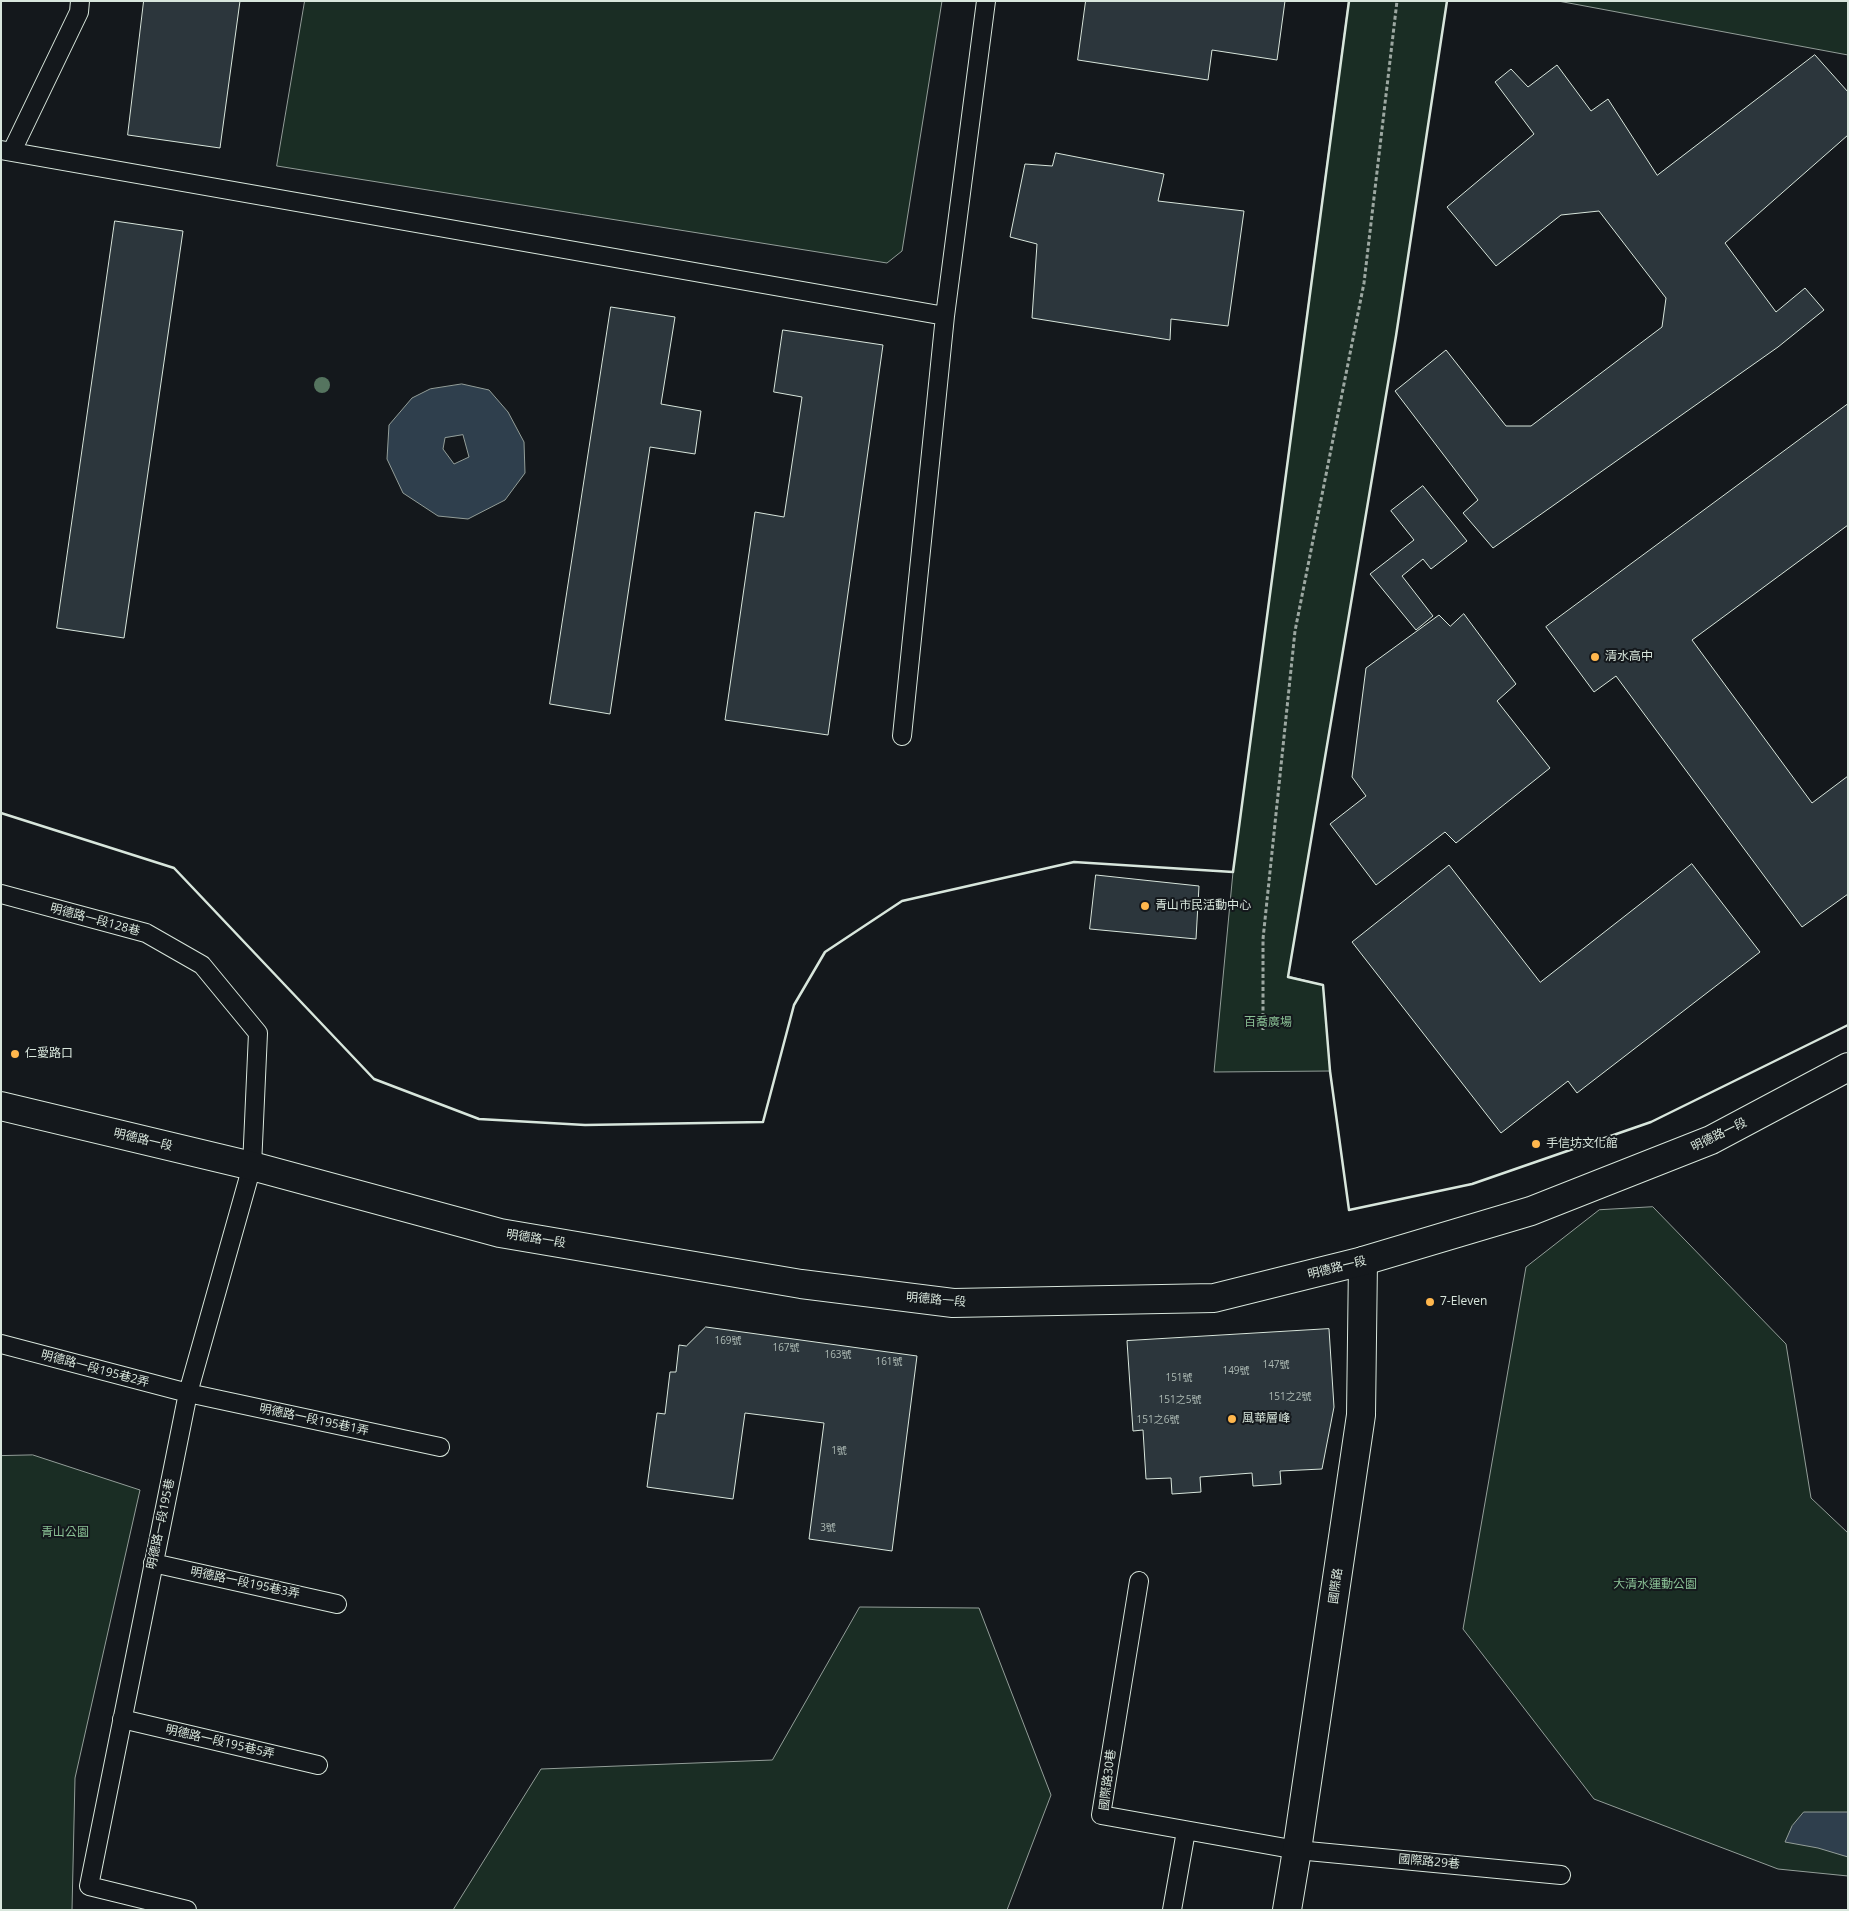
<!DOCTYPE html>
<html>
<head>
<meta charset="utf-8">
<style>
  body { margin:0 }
  #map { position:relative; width:1849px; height:1911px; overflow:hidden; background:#14181c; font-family:"Open Sans",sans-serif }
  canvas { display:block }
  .frame { position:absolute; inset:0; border:2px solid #d8e6dc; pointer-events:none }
</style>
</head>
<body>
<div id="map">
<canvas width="1849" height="1911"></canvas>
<div class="frame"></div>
</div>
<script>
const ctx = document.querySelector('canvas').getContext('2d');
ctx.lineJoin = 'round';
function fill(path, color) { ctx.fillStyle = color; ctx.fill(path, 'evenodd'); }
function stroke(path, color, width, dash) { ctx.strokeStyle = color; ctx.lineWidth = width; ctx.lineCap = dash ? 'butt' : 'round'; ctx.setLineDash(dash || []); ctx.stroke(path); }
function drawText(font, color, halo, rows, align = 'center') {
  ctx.font = font + ' "Open Sans","Noto Sans TC",sans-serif'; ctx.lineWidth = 4; ctx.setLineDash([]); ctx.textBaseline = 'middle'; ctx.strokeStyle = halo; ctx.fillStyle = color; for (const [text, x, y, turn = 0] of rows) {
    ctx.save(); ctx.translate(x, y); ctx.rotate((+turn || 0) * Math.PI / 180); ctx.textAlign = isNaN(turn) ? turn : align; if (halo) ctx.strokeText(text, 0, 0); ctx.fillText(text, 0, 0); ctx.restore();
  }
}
const green = new Path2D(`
  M305 1H942L902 251 887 263 277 166Z
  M1349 1H1447L1396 336 1288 976 1323 985 1330 1071 1214 1072 1233 872Z
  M1559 1H1848V55L1558 1Z
  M1653 1207 1786 1344 1811 1498 1848 1533V1876L1778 1869 1594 1799 1463 1629 1526 1267 1599 1210Z
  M33 1455 140 1490 75 1778 72 1910H1V1456Z
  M860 1607 979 1608 1051 1795 1007 1910H453L541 1769 772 1760Z`);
const water = new Path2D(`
  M462 384 489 390 508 412 524 442 525 473 505 500 468 519 438 516 403 493 387 459 389 425 412 398 430 389ZM463 435 469 457 454 464 443 449 445 438Z
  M1804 1812H1848V1857L1818 1848 1785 1842 1792 1826Z`);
const building = new Path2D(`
  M144 1H240L220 148 128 135Z
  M1086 1H1285L1277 60 1212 50 1208 80 1078 60Z
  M1815 55 1848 92V135L1725 243 1776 312 1805 288 1824 310 1778 347 1493 548 1463 513 1478 500 1395 391 1446 350 1506 426H1531L1662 327 1666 298 1599 211 1561 215 1496 266 1447 207 1534 134 1495 82 1511 69 1528 87 1557 65 1591 111 1608 99 1657 175Z
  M1056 153 1164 174 1158 201 1244 211 1228 326 1171 319 1170 340 1032 318 1037 244 1010 237 1025 164 1052 166Z
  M115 221 183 231 124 638 57 628Z
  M611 307 675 317 661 404 701 411 695 454 650 447 610 714 550 704Z
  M783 330 883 345 828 735 725 720 755 512 784 517 802 397 774 392Z
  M1848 404V525L1692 640 1812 803 1848 776V894L1802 927 1616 676 1594 692 1546 627Z
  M1423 486 1467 541 1431 569 1423 559 1402 576 1433 616 1416 630 1370 574 1414 540 1391 511Z
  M1464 614 1516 684 1497 701 1550 768 1456 843 1445 832 1376 885 1330 824 1366 796 1352 777 1366 668 1439 615 1450 626Z
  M1692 864 1760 952 1577 1093 1568 1081 1501 1133 1352 942 1449 865 1540 982Z
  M1096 875 1199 886 1196 939 1090 929Z
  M706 1327 917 1356 892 1551 809 1539 824 1423 745 1413 733 1499 647 1487 657 1413 665 1414 670 1372H676L679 1345 686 1346Z
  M1329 1329 1334 1407 1322 1469 1280 1471 1281 1484 1253 1486 1252 1473 1200 1477 1201 1492 1172 1494 1171 1478 1146 1479 1143 1430 1133 1431 1127 1341Z`);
const path = new Path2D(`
  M1263 1030V939L1295 631 1364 283 1397 1`);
const lane = new Path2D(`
  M1 150 945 316
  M12 151 79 12 80 1
  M902 736 945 316 986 1
  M1 894 146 933 202 965 258 1033 252 1166 188 1393 89 1886 187 1910
  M1 1344 188 1393 440 1447
  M153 1563 337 1604
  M1139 1581 1101 1815 1297 1850 1561 1875
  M122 1719 318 1765
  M1172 1910 1186 1831`);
const street = new Path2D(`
  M1287 1910 1297 1850 1361 1415 1363 1261`);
const secondary = new Path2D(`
  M1 1106 252 1166 500 1233 801 1284 953 1303 1214 1298 1363 1261 1531 1211 1711 1140 1848 1067`);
const wall = new Path2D(`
  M1447 1 1396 336 1288 977 1323 985 1330 1071 1349 1210 1472 1184 1651 1122 1848 1025
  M1 813 174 868 374 1079 479 1119 585 1125 763 1122 794 1005 825 952 902 901 1074 862 1233 872 1349 1`);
const trees = [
  [322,385]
];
const markers = [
  [1595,657,5,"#ffb74d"],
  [1145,906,5,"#ffb74d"],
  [15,1054,5,"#ffb74d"],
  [1536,1144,5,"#ffb74d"],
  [1430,1302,5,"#ffb74d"],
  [1232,1419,5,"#ffb74d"]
];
const numberNames = [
  ["169號",728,1341],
  ["167號",786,1348],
  ["163號",838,1355],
  ["161號",889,1362],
  ["147號",1276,1365],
  ["149號",1236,1371],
  ["151號",1179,1378],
  ["151之2號",1290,1397],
  ["151之5號",1180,1400],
  ["151之6號",1158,1420],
  ["1號",839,1451],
  ["3號",828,1528]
];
const poiNames = [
  ["清水高中",1605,657],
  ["青山市民活動中心",1155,906],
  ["仁愛路口",25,1054],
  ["手信坊文化館",1546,1144],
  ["7-Eleven",1440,1302],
  ["風華層峰",1242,1419]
];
const streetNames = [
  ["明德路一段128巷",95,920,15],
  ["明德路一段",1719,1135,-26],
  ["明德路一段",143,1140,13],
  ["明德路一段",536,1239,9],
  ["明德路一段",1337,1268,-14],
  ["明德路一段",936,1300,5],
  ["明德路一段195巷2弄",95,1369,15],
  ["明德路一段195巷1弄",314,1420,12],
  ["明德路一段195巷",161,1524,-78],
  ["明德路一段195巷3弄",245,1583,12],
  ["國際路",1336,1586,-82],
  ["明德路一段195巷5弄",220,1742,13],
  ["國際路30巷",1108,1780,-83],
  ["國際路29巷",1429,1862,5]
];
const parkNames = [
  ["百喬廣場",1268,1023],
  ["青山公園",65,1533],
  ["大清水運動公園",1655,1585]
];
fill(green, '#1a2d24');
stroke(green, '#939e99', 1);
fill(water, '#2f3f4d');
stroke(water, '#939e99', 1);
fill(building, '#2c363c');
stroke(building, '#d8e6dc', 1);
stroke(lane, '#d8e6dc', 20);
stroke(street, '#d8e6dc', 30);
stroke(secondary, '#d8e6dc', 30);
stroke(path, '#9da8a2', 3, [4, 2.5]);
stroke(lane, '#14181c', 18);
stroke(street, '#14181c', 28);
stroke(secondary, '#14181c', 28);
stroke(wall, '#d8e6dc', 2.5);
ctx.fillStyle = '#55745f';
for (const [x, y] of trees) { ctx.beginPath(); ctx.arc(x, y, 8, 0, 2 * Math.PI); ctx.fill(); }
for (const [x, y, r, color] of markers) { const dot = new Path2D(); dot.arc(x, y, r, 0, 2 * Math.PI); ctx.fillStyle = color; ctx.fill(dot); stroke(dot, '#14181c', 2); }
drawText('10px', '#adbab4', null, numberNames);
drawText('12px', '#d8e6dc', '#14181c', poiNames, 'left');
drawText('12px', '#d8e6dc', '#14181c', streetNames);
drawText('12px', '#8ac095', '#14181c', parkNames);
</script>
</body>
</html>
